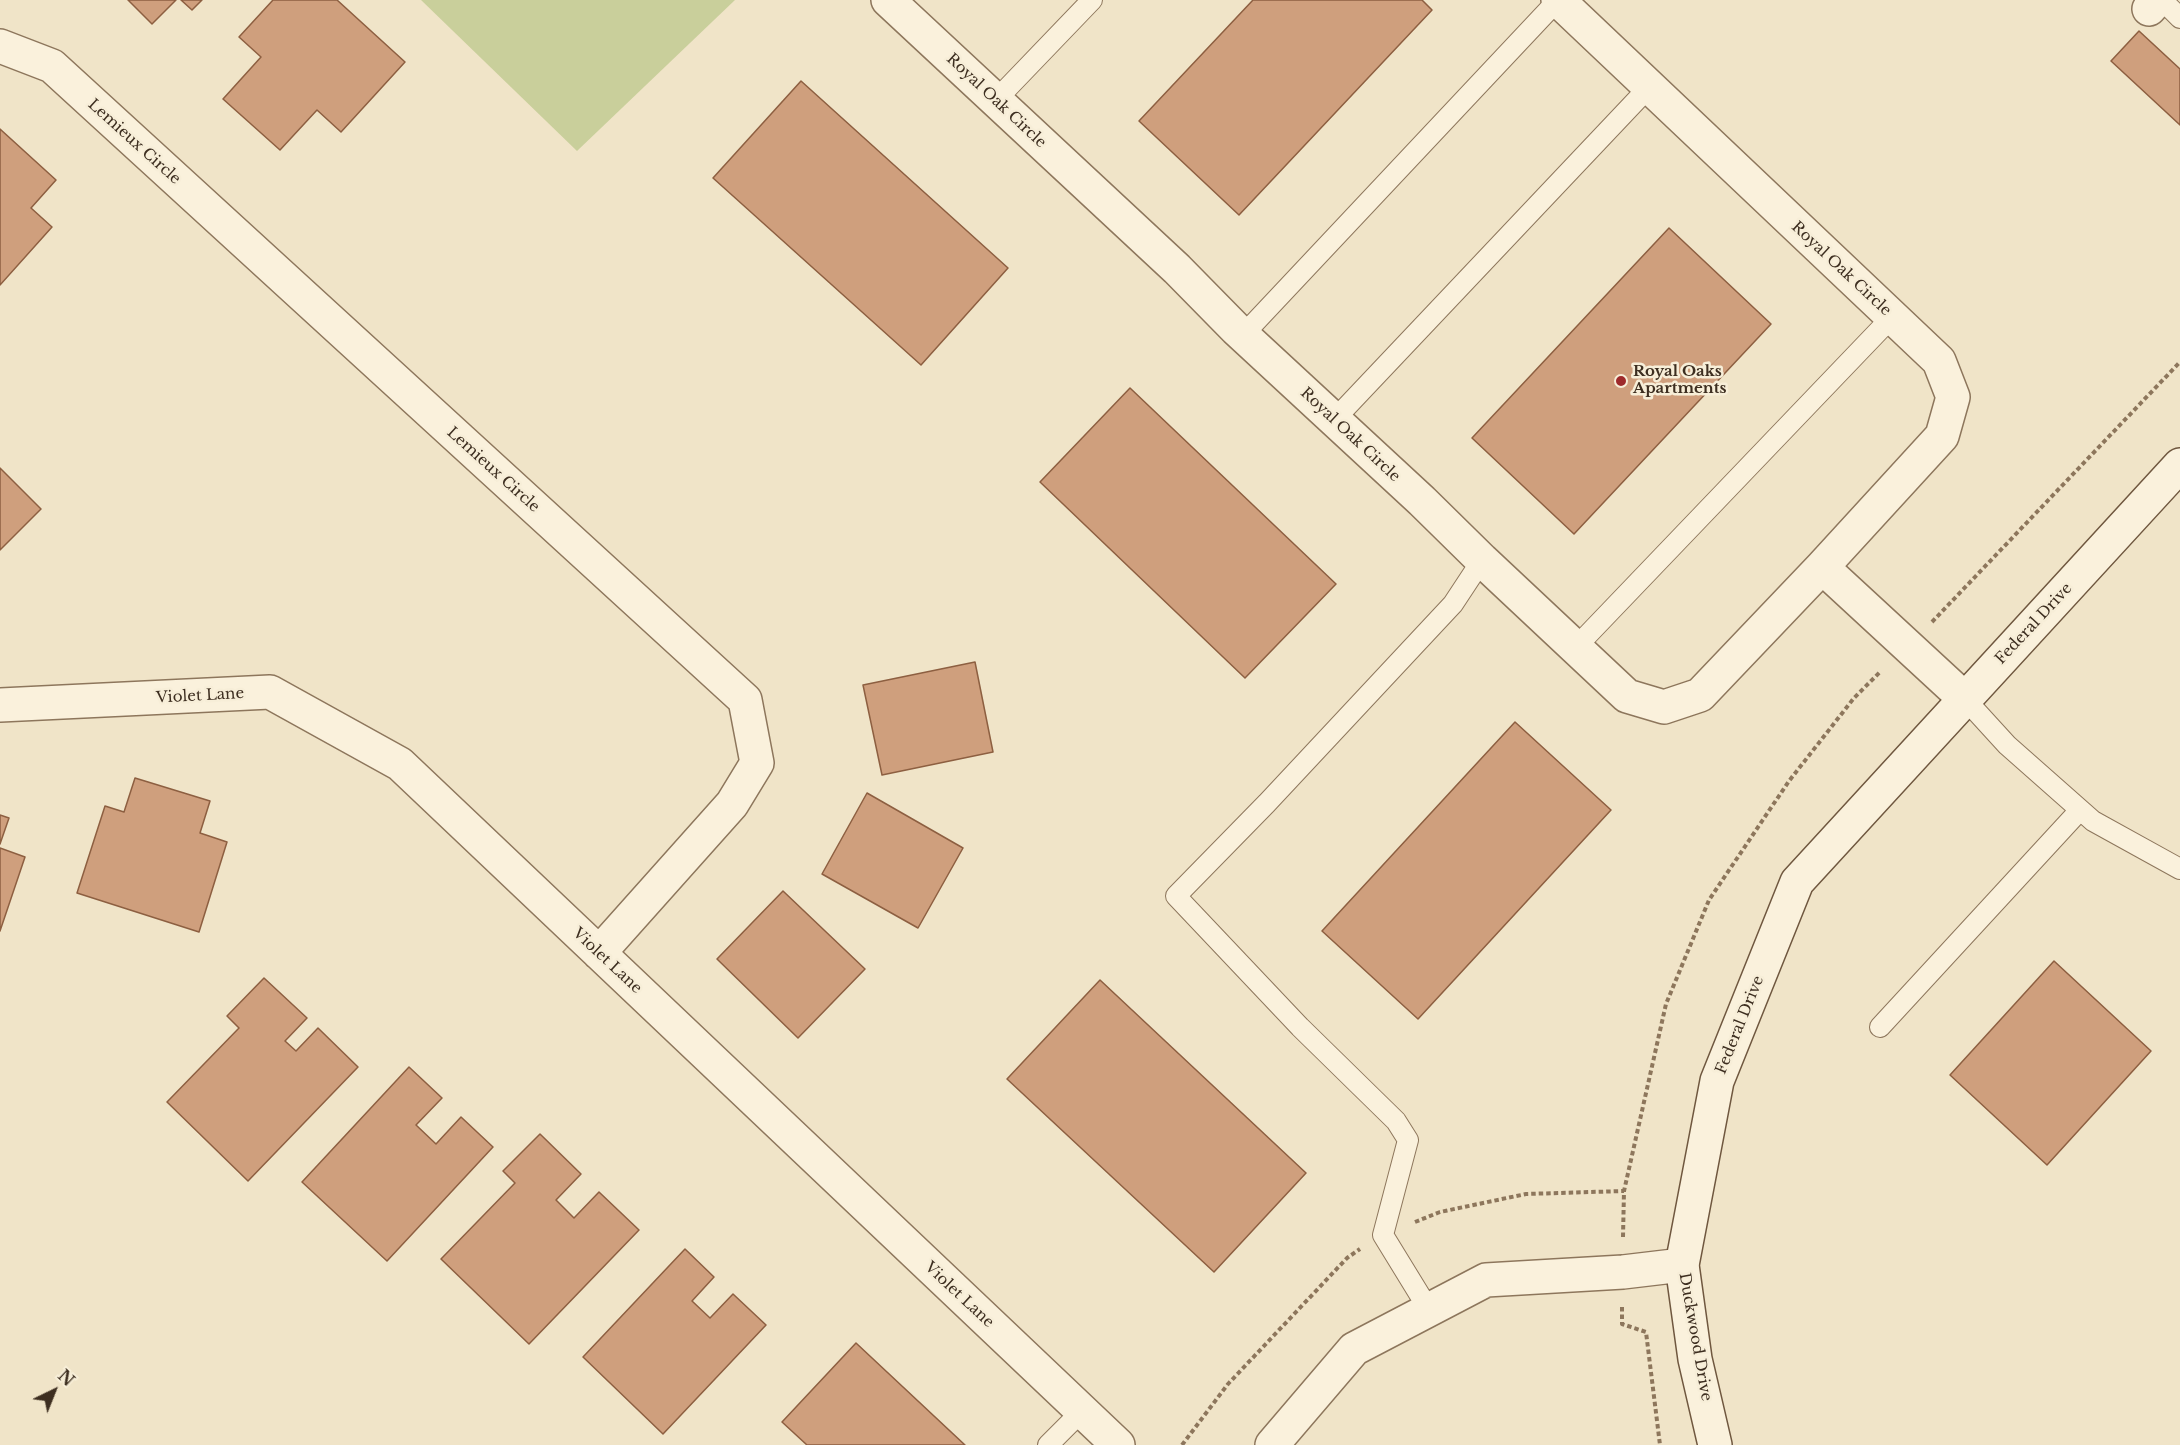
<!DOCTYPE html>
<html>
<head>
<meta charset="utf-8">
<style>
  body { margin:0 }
  #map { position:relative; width:2180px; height:1445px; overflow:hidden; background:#f0e4c8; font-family:"Libre Baskerville",serif }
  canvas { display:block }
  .north { position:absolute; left:24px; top:1361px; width:60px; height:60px; -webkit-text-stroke:4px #f7eed8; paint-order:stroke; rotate:43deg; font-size:16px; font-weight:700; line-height:24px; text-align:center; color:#3d2e20 }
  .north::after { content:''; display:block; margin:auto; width:21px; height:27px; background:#3d2e20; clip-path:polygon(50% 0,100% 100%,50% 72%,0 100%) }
</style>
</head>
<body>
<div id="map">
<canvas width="2180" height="1445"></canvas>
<div class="north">N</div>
</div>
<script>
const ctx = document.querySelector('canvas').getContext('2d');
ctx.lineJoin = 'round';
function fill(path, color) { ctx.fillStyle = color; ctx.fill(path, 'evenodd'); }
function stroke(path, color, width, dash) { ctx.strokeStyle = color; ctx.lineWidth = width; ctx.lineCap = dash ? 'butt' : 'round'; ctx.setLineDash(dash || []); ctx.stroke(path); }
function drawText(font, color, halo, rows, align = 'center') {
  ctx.font = font + ' "Libre Baskerville",serif'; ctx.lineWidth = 5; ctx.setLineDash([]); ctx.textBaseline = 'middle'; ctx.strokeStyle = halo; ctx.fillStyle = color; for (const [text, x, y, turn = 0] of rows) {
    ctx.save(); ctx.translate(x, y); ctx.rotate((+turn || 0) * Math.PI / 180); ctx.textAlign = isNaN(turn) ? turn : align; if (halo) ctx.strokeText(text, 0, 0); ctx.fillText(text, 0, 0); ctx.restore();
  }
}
const green = new Path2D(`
  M421 0H735L577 151Z`);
const building = new Path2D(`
  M128 0H176L152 24Z
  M181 0H202L192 10Z
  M273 0H337L405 62 341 132 317 110 280 150 223 99 261 57 239 37Z
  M1253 0H1422L1432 10 1239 215 1139 121Z
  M2139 31 2180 69V125L2111 61Z
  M801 81 1008 268 921 365 713 178Z
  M0 129 56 180 31 208 52 227 0 285Z
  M1669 228 1771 324 1574 534 1472 438Z
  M1130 388 1336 584 1245 678 1040 482Z
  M0 468 41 509 0 550Z
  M975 662 993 752 882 775 863 685Z
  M1515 722 1611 810 1418 1019 1322 931Z
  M135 778 210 801 200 833 227 842 199 932 77 893 105 806 124 812Z
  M867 793 963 848 918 928 822 874Z
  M0 815 9 818 0 844Z
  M0 848 25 857 0 931Z
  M783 891 865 969 798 1038 717 959Z
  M2054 961 2151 1051 2047 1165 1950 1075Z
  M264 978 307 1018 285 1041 296 1051 318 1028 358 1067 248 1181 167 1102 239 1028 227 1016Z
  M1100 980 1306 1173 1214 1272 1007 1079Z
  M409 1067 442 1098 416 1125 436 1144 461 1117 493 1147 387 1261 302 1182Z
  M540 1134 581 1174 556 1200 574 1218 599 1192 639 1230 529 1344 441 1259 515 1183 503 1171Z
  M685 1249 714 1277 692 1301 710 1318 733 1294 766 1325 663 1434 583 1357Z
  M856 1343 965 1445H807L782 1422Z`);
const path = new Path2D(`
  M1932 622 2180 362
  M1415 1222 1440 1212 1526 1194 1624 1191
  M1623 1237 1624 1191 1666 1004 1709 900 1789 781 1854 698 1881 671
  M1622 1307V1324L1646 1332 1660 1445
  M1182 1445 1228 1384 1347 1258 1360 1249`);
const lane = new Path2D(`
  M2162 0 2180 18
  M995 101 1092 0
  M1243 335 1558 0
  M1334 420 1650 86
  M1576 647 1892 317
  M1965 699 2007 745 2093 821 2180 869
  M1880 1027 2080 810
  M1429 1310 1383 1235 1408 1140 1396 1121 1300 1027 1176 896 1267 803 1453 604 1482 560
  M1048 1445 1082 1411`);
const street = new Path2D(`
  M888 0 1177 269 1236 329 1422 501 1482 560 1627 696 1664 707 1700 695 1822 567 1942 436 1953 397 1939 361 1558 0
  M2149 9 2157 0
  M0 46 52 66 745 700 757 763 732 804 599 953
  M1822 567 1965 699
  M0 705 270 692 400 764 1118 1445
  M1272 1445 1354 1349 1486 1280 1623 1272 1682 1265`);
const secondary = new Path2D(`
  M1715 1445 1695 1359 1682 1265 1717 1081 1797 882 2180 465`);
const markers = [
  [1621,381,6,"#9e2a2b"]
];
const streetNames = [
  ["Royal Oak Circle",996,101,43],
  ["Lemieux Circle",134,142,42],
  ["Royal Oak Circle",1841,269,43],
  ["Royal Oak Circle",1350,435,43],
  ["Lemieux Circle",493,470,42],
  ["Federal Drive",2034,624,-47],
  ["Violet Lane",200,696,-3],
  ["Violet Lane",607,961,43],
  ["Federal Drive",1740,1025,-68],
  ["Violet Lane",959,1295,43],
  ["Duckwood Drive",1695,1337,80]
];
const poiNames = [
  ["Royal Oaks",1633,372],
  ["Apartments",1633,389]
];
fill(green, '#c9cf9b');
fill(building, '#cf9f7d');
stroke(building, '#8d5f41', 1.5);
stroke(lane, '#8d765c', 22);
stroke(street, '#8d765c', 36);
stroke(secondary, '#6f573f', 36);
stroke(path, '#8d765c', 4, [4.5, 3]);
stroke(lane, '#faf1dc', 20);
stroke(street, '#faf1dc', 33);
stroke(secondary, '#faf1dc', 33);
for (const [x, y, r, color] of markers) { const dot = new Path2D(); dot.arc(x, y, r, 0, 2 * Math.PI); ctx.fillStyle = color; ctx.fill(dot); stroke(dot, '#f7eed8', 2); }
drawText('15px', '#3d2e20', '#f7eed8', streetNames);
drawText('bold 15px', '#3d2e20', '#f7eed8', poiNames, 'left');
</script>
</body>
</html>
